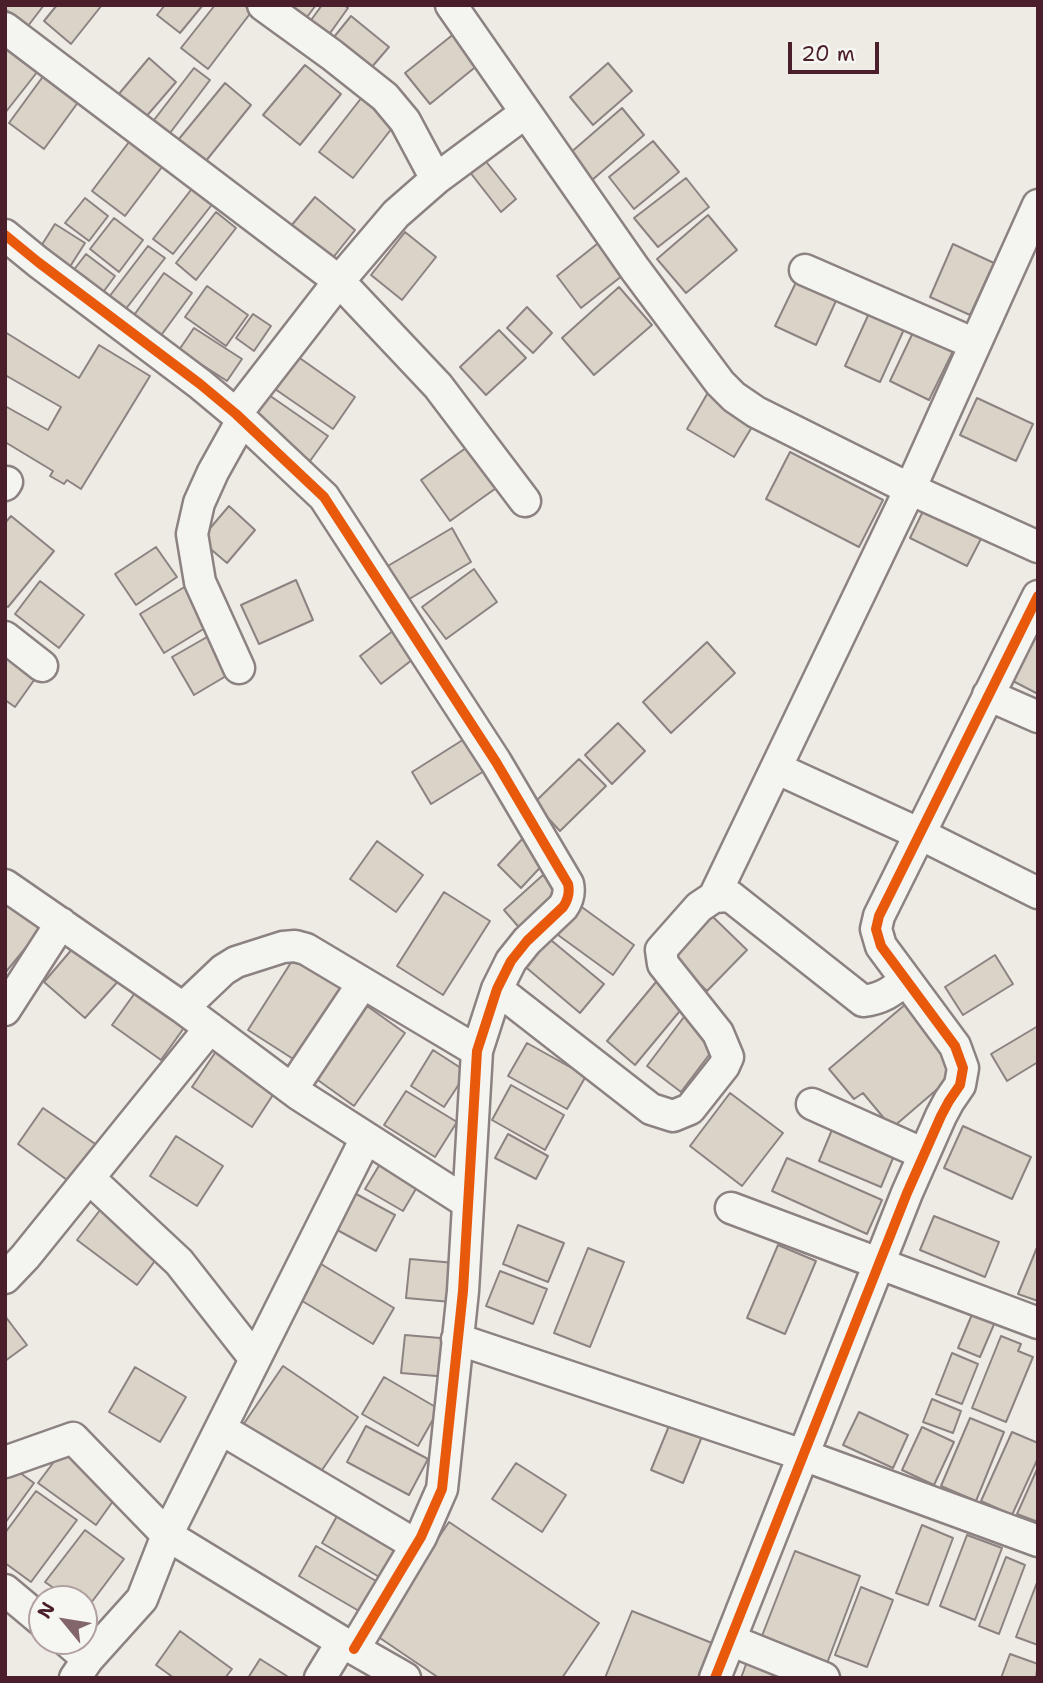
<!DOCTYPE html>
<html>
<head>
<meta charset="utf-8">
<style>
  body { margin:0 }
  #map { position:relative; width:1043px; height:1683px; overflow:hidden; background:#eeebe4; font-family:"Shantell Sans",sans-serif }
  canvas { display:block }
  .frame { position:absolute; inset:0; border:7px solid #4a1f2b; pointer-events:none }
  .north { position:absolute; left:28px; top:1585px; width:70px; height:70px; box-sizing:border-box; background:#f6f6f2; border:2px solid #b1a0a2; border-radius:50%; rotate:300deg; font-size:19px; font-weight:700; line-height:28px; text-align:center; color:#4a1f2b }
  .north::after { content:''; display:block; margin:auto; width:24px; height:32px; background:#83666c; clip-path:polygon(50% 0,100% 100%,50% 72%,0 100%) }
  .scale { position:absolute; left:788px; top:42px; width:91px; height:32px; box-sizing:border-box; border:4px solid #4a1f2b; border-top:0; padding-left:9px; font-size:21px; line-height:24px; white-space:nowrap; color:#4a1f2b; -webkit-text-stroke:5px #f6f6f2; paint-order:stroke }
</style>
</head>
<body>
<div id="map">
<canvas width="1043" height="1683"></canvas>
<div class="frame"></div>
<div class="north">N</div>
<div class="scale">20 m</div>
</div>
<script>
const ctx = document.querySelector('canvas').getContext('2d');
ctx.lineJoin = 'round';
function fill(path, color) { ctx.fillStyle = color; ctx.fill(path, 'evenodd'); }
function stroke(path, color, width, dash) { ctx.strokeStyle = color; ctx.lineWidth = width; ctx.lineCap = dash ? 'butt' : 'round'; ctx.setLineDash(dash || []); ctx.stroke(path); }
const building = new Path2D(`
  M5 5H44L28 26 5 9Z
  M57 5H102L71 44 44 21Z
  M165 5H203L180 33 157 15Z
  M215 5H244L252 11 208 69 181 48Z
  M291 5H316L307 17Z
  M322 5H344L348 8 328 36 309 23Z
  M351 16 389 47 371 68 334 37Z
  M460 29 484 60 430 104 405 73Z
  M5 45 38 71 5 113Z
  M149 58 176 82 145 118 118 95Z
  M55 60 90 86 44 149 9 123Z
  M608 63 632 91 593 125 570 97Z
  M305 65 341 94 300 145 263 115Z
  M194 68 210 80 170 133 154 120Z
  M225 83 251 105 201 167 174 145Z
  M366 92 400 118 353 178 319 152Z
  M622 108 644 135 591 181 569 154Z
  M132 138 165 163 125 216 92 191Z
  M653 141 679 172 634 209 609 177Z
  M484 159 516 199 501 212 469 171Z
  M686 178 709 207 658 247 634 218Z
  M194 186 214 202 173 254 153 239Z
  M315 197 355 230 332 259 291 226Z
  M85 198 108 216 89 241 65 223Z
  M216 212 236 228 196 280 176 263Z
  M708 215 737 250 686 293 657 259Z
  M114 218 143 240 119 272 90 249Z
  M55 224 85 243 66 273 36 254Z
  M405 232 436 257 402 300 371 275Z
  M602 240 627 272 581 308 557 276Z
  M953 244 994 263 970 315 930 297Z
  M148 246 165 258 125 310 109 297Z
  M86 254 115 276 96 302 66 280Z
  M164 273 192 293 154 345 127 325Z
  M800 274 840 292 816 345 775 326Z
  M207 286 248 315 226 346 185 317Z
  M619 287 652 325 594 375 562 338Z
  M527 307 552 333 533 353 507 328Z
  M871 309 906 325 880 382 845 366Z
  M253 314 271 326 254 351 236 338Z
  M917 324 957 343 929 400 890 381Z
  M194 328 242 359 227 381 179 350Z
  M499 330 526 358 486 395 460 367Z
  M5 332 79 378 99 345 150 376 81 489 67 480 64 484 50 476 53 471 5 442V406L48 430 61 407 5 375Z
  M294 354 355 397 333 429 272 387Z
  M710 389 758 417 734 457 687 429Z
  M266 393 328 436 310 461 248 418Z
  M977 398 1033 424 1016 461 960 435Z
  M477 440 506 481 450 521 421 480Z
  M790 452 883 500 859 547 766 499Z
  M927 503 985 531 967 566 910 538Z
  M229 506 255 530 227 563 200 540Z
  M11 516 54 551 8 607 5 605V523Z
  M452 528 471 562 401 604 381 570Z
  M156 547 177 577 136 605 115 574Z
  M474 569 497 602 446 639 422 607Z
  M296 580 313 620 259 644 241 605Z
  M40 581 84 615 59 648 15 614Z
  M186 586 210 625 164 653 140 614Z
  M406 621 426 649 381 684 360 656Z
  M5 628 49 659 15 707 5 700Z
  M1038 628V694L1011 680Z
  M221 629 243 666 194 695 172 657Z
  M707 642 735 673 671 733 643 702Z
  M618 723 645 751 612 784 585 755Z
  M469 736 489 768 431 804 412 772Z
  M579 759 606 786 560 831 534 803Z
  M525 836 548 859 521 888 498 865Z
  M377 841 423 875 396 912 350 879Z
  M543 875 563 898 523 932 504 910Z
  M5 881 50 918 5 973Z
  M444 892 490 921 443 995 397 966Z
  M579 905 634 945 613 975 558 935Z
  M712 916 747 950 707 991 672 957Z
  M546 936 604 984 580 1013 522 964Z
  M79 941 121 978 85 1018 44 982Z
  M299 950 352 984 301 1064 248 1030Z
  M995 955 1013 984 963 1015 945 987Z
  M656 982 684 1006 635 1065 607 1041Z
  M137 990 186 1025 161 1060 112 1025Z
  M907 1003 962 1068 892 1128 863 1093 854 1099 829 1069Z
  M367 1006 405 1033 354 1106 315 1078Z
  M684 1017 718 1043 681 1092 647 1066Z
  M1038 1026V1062L1007 1081 991 1054Z
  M225 1038 284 1078 252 1127 192 1087Z
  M527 1043 586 1076 567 1109 508 1076Z
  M433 1050 467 1072 444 1107 411 1086Z
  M511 1085 564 1115 545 1150 492 1120Z
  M406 1091 457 1122 435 1157 384 1125Z
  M730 1093 783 1133 742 1186 690 1146Z
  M43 1108 104 1150 78 1188 18 1144Z
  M834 1125 896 1151 881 1187 819 1161Z
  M963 1126 1031 1157 1012 1199 944 1168Z
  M508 1134 548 1156 536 1179 495 1158Z
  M176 1136 223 1166 197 1206 150 1176Z
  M389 1149 427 1170 403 1211 365 1189Z
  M787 1158 882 1200 867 1234 772 1191Z
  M347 1189 395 1215 376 1251 328 1225Z
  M107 1201 166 1246 137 1285 77 1240Z
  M934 1216 999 1242 985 1277 920 1250Z
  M518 1225 564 1243 548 1282 503 1264Z
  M778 1245 816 1261 785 1334 747 1318Z
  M1038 1245V1301L1018 1294Z
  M588 1248 624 1262 590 1347 554 1333Z
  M410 1259 455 1263 451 1302 406 1298Z
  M316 1261 394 1308 373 1344 294 1296Z
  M500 1271 547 1289 533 1324 486 1306Z
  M973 1312 995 1322 980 1357 958 1348Z
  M5 1316 27 1345 5 1361Z
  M405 1335 452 1339 448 1377 401 1373Z
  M1001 1336 1021 1344 1018 1351 1033 1357 1006 1422 972 1408Z
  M952 1353 978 1364 962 1404 936 1394Z
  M283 1366 358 1417 318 1476 243 1425Z
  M135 1367 186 1397 160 1442 109 1412Z
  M384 1377 439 1409 418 1446 362 1414Z
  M932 1399 961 1411 953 1433 923 1422Z
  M859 1412 908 1435 893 1468 843 1445Z
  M970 1418 1004 1432 976 1501 941 1486Z
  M671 1421 703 1434 683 1483 651 1470Z
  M366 1426 428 1459 409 1495 347 1462Z
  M922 1427 954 1442 934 1485 902 1470Z
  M1012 1432 1038 1443V1458L1012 1515 981 1501Z
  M71 1439 128 1480 96 1525 38 1483Z
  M5 1462 34 1483 5 1523Z
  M516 1463 566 1495 542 1532 492 1499Z
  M1038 1467V1522L1017 1514Z
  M36 1491 77 1520 31 1582 5 1563V1533Z
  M342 1507 402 1541 381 1578 322 1543Z
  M449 1522 599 1623 562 1678H439L374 1634Z
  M922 1525 953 1538 928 1605 896 1593Z
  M85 1530 124 1559 85 1611 84 1599H69L45 1582Z
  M967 1535 1002 1548 975 1620 940 1606Z
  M316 1546 376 1581 359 1611 299 1576Z
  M795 1551 860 1576 826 1666 760 1641Z
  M1006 1557 1025 1565 999 1634 979 1626Z
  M1038 1580V1645L1016 1637Z
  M861 1587 893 1600 867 1667 835 1655Z
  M632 1611 712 1643 698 1678H605Z
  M180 1631 232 1669 225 1678H174L156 1665Z
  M1010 1654 1038 1664 1036 1678H1001Z
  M260 1659 290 1678H248Z
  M748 1659 797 1678H741Z`);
const minor = new Path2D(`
  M263 5 332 55 385 97 405 121 436 179
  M451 5 635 269 720 383 734 397 756 412 910 489 1038 547
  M5 28 339 281 438 386 525 501
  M5 235 38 262 200 384 236 414 324 497 496 762 568 884C570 893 568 900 563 907L527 941 511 961 497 989 477 1051 463 1291 442 1489 421 1537 354 1649
  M805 270 975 344
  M236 414 339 281 396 214 436 179 525 113
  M5 485 7 482
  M5 637 42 666
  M239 668 200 582 192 534 199 503 213 472 242 420
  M988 695 1038 717
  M776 768 920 834 1038 893
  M5 885 183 1008 298 1094 468 1203
  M714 897 910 489 1038 205
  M497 989 651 1109 673 1116 690 1109 724 1066 728 1057 718 1033 663 964 661 950 699 907 714 897 730 896 863 1001C881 999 892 992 905 980
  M183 1008 223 970 236 962 283 947 295 946 306 949 477 1051
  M5 1010 61 923
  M292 1089 363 983
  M812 1104 924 1154
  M89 1178 179 1262 255 1359
  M731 1208 1038 1323
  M5 1278 25 1257 210 1028
  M457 1339 803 1455 1038 1541
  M221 1429 416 1545
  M5 1462 73 1438 167 1535 142 1599 88 1659 75 1678
  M5 1590 42 1621
  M730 1640 824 1678
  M67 1641 88 1659
  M342 1642 405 1678
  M320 1678 342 1642 167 1535 366 1138
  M715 1678 907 1193 941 1116 949 1101 960 1085 963 1068 955 1046 881 946 876 929 879 916 1038 596`);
const cycleway = new Path2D(`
  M5 235 38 262 200 384 236 414 324 497 496 762 568 884C570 893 568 900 563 907L527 941 511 961 497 989 477 1051 463 1291 442 1489 421 1537 354 1649
  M715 1678 907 1193 941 1116 949 1101 960 1085 963 1068 955 1046 881 946 876 929 879 916 1038 596`);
fill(building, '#dad3c7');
stroke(building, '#8c8282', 2);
stroke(minor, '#8c8282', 35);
stroke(minor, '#f4f4f1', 30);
stroke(cycleway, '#e8590c', 10);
</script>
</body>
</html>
